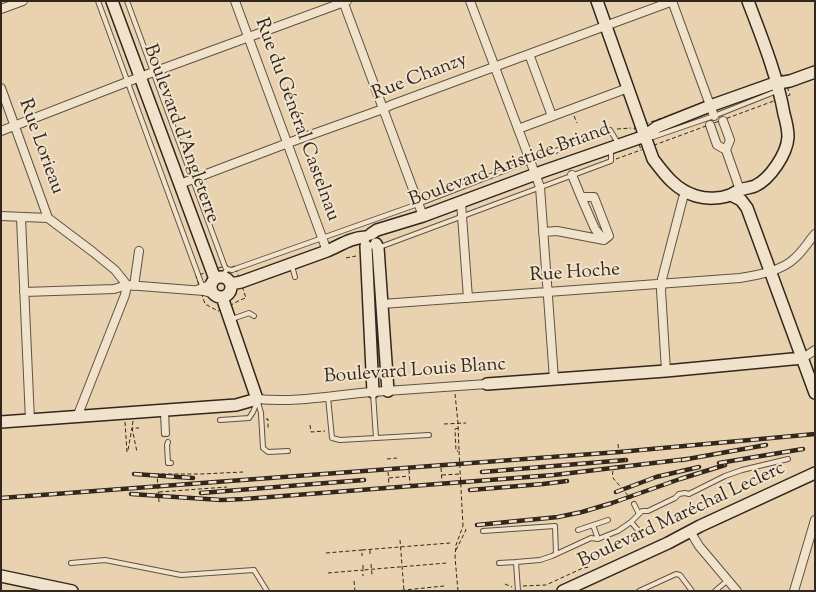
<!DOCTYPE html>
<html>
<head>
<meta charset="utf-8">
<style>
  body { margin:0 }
  #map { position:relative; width:816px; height:592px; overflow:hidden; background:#e9d2b0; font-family:"Sorts Mill Goudy",serif }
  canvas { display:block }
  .frame { position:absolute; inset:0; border:2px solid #31271d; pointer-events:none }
</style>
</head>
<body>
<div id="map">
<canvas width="816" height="592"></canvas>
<div class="frame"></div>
</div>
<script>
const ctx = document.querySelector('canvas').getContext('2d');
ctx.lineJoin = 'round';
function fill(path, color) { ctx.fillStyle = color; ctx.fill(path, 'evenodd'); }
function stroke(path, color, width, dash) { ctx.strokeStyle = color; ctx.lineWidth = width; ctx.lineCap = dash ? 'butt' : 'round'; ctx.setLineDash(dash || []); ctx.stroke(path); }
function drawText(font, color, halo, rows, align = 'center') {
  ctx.font = font + ' "Sorts Mill Goudy",serif'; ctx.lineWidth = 4; ctx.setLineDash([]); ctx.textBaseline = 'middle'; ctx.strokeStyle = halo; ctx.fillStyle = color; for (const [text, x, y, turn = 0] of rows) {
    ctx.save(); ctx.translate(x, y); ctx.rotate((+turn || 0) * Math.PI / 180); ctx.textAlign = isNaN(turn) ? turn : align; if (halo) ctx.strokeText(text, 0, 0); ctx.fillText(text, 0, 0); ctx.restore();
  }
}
const green = new Path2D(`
  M382 336 383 373 378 374 377 372 375 337Z`);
const path = new Path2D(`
  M783 75 790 95 641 150 634 128Z
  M574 116 577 123
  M617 129 631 128
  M616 159 641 150
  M346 258 356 256
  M227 265 228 268H230L235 266 246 298C235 301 229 308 218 311L205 304 196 276Z
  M455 394 458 423 459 451
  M266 419H268V428
  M133 421 132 428 137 452
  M125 422 127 452 128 450 132 428H139
  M444 424 466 423
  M310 425 311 432 325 431
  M458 428 455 429 456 451H458
  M618 444 619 454
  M387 459 397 458
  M618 459C616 466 611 470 613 478L631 499
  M441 468 442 482
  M409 470 410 484
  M388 472 389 486
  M442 475 460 474
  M389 478 409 476
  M159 492 227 487
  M159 502 157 474H202L243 472
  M400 540 404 591
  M362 550 450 543
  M370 550V556
  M456 550 466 530 464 527
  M326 553 362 550V556
  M371 564 372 575
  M363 565V570L447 563
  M328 573 363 570V576
  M354 581 355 591
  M505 584 512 587
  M523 586 546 585 583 568 590 567
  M395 591 444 586
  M458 591 455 557 456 545 463 526`);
const lane = new Path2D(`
  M98 1 203 288
  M127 1 225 267 227 269 232 270 418 204 610 130 618 143
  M650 137H653L714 116 777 91
  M380 247 611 161V149
  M292 266 295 277
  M222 277 227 269
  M232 319 249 313 254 316
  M373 393 376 438
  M328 397 332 438 340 440 429 435
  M258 402 261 413 263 448 268 452 288 451
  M166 411 167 434
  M163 413 164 434
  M220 420 249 418 253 412 257 402
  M168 442 167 445 168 463H171
  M634 504 639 514
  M593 525 608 520
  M637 529 631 522 642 511H648L675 498 679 494 685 493 689 494 725 476 742 470 788 459
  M578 530 593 525 598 539
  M483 531 555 526 556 554
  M71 563 105 560 181 575 254 570 267 591
  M499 563 516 562
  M518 591 516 562 540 560 552 556 591 538 598 539 618 531 631 522
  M639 591 676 574 680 575 692 591
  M715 591 728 580`);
const street = new Path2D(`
  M235 1 327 251
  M343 1 423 216
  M470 1 540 187 554 379
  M672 1 714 116
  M1 9 23 1
  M529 54 552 116
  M1 88 48 218
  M710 125 717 145 726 150 730 140 723 121
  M518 129 628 88
  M1 131 140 77 347 1
  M726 150 740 190
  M180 184 288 143 383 109 391 105 673 1
  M581 197 595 229 604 240
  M461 202 468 298
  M1 216 48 218 93 252 115 270 127 285
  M21 218 30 420
  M543 232 557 231 604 240 609 236 594 197H581L572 175
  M134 286 139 251
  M197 290 212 284
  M24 292 114 289 127 285 204 291 214 294
  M382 304 740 278C758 275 782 271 795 258 803 251 808 242 815 234
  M803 358 815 350
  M666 371 661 290 662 279 683 198 686 192
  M257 399C296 403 334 395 372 392 411 389 449 387 487 384
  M77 417 125 295 127 285
  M690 531 699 546 737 591
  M794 591 815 520`);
const secondary = new Path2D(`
  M112 1 215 279
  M597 1 653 159C665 175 676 190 696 196 706 199 720 199 730 195 733 194 736 191 740 190 745 188 750 188 755 186 770 179 787 154 788 137 788 130 786 121 784 114 777 75 762 38 748 1
  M731 195 741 200 747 208 815 393
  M371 234 377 230 423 216 544 171 645 136 657 127 710 106 772 84 790 81 815 72
  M376 244 378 248 388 391
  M366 246 373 392
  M211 287a10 10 0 1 1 20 0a10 10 0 1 1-20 0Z
  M231 284 241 282 327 251C341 245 350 238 365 237
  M487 384 666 371 803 358
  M1 422 236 405 257 399 222 297
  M1 576 72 591
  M563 591 668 543 700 526 815 473`);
const rail = new Path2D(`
  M682 460 766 445
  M719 463 803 449
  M482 472 626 460
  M134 474 193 478
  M470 490 543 484 567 481
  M616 492 656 477 699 467
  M201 493 364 480
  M131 494 221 500 244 499 554 475 687 459
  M1 498 619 452 815 434
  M477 525 558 517 582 512 612 503 680 479 725 465`);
const pathBridge = new Path2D(`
  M459 451 463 526`);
const streetNames = [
  ["Rue Chanzy",420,78,-21],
  ["Rue du Général Castelnau",296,120,70],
  ["Boulevard d'Angleterre",180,134,70],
  ["Rue Lorieau",40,147,70],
  ["Boulevard Aristide Briand",510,166,-20],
  ["Rue Hoche",575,274,-4],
  ["Boulevard Louis Blanc",415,372,-4],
  ["Boulevard Maréchal Leclerc",682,516,-25]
];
fill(green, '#cab597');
stroke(lane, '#5f5242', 6);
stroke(street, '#5f5242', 10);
stroke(secondary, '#31271d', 14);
stroke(path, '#31271d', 1, [4, 2.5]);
stroke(lane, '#f1e2cc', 4);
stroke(street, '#f1e2cc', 8);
stroke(secondary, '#f1e2cc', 11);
stroke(rail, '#31271d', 4.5);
stroke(rail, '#f1e2cc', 2.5, [8]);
stroke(pathBridge, '#31271d', 1, [4, 2.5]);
drawText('19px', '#31271d', '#f1e2cc', streetNames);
</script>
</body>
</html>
